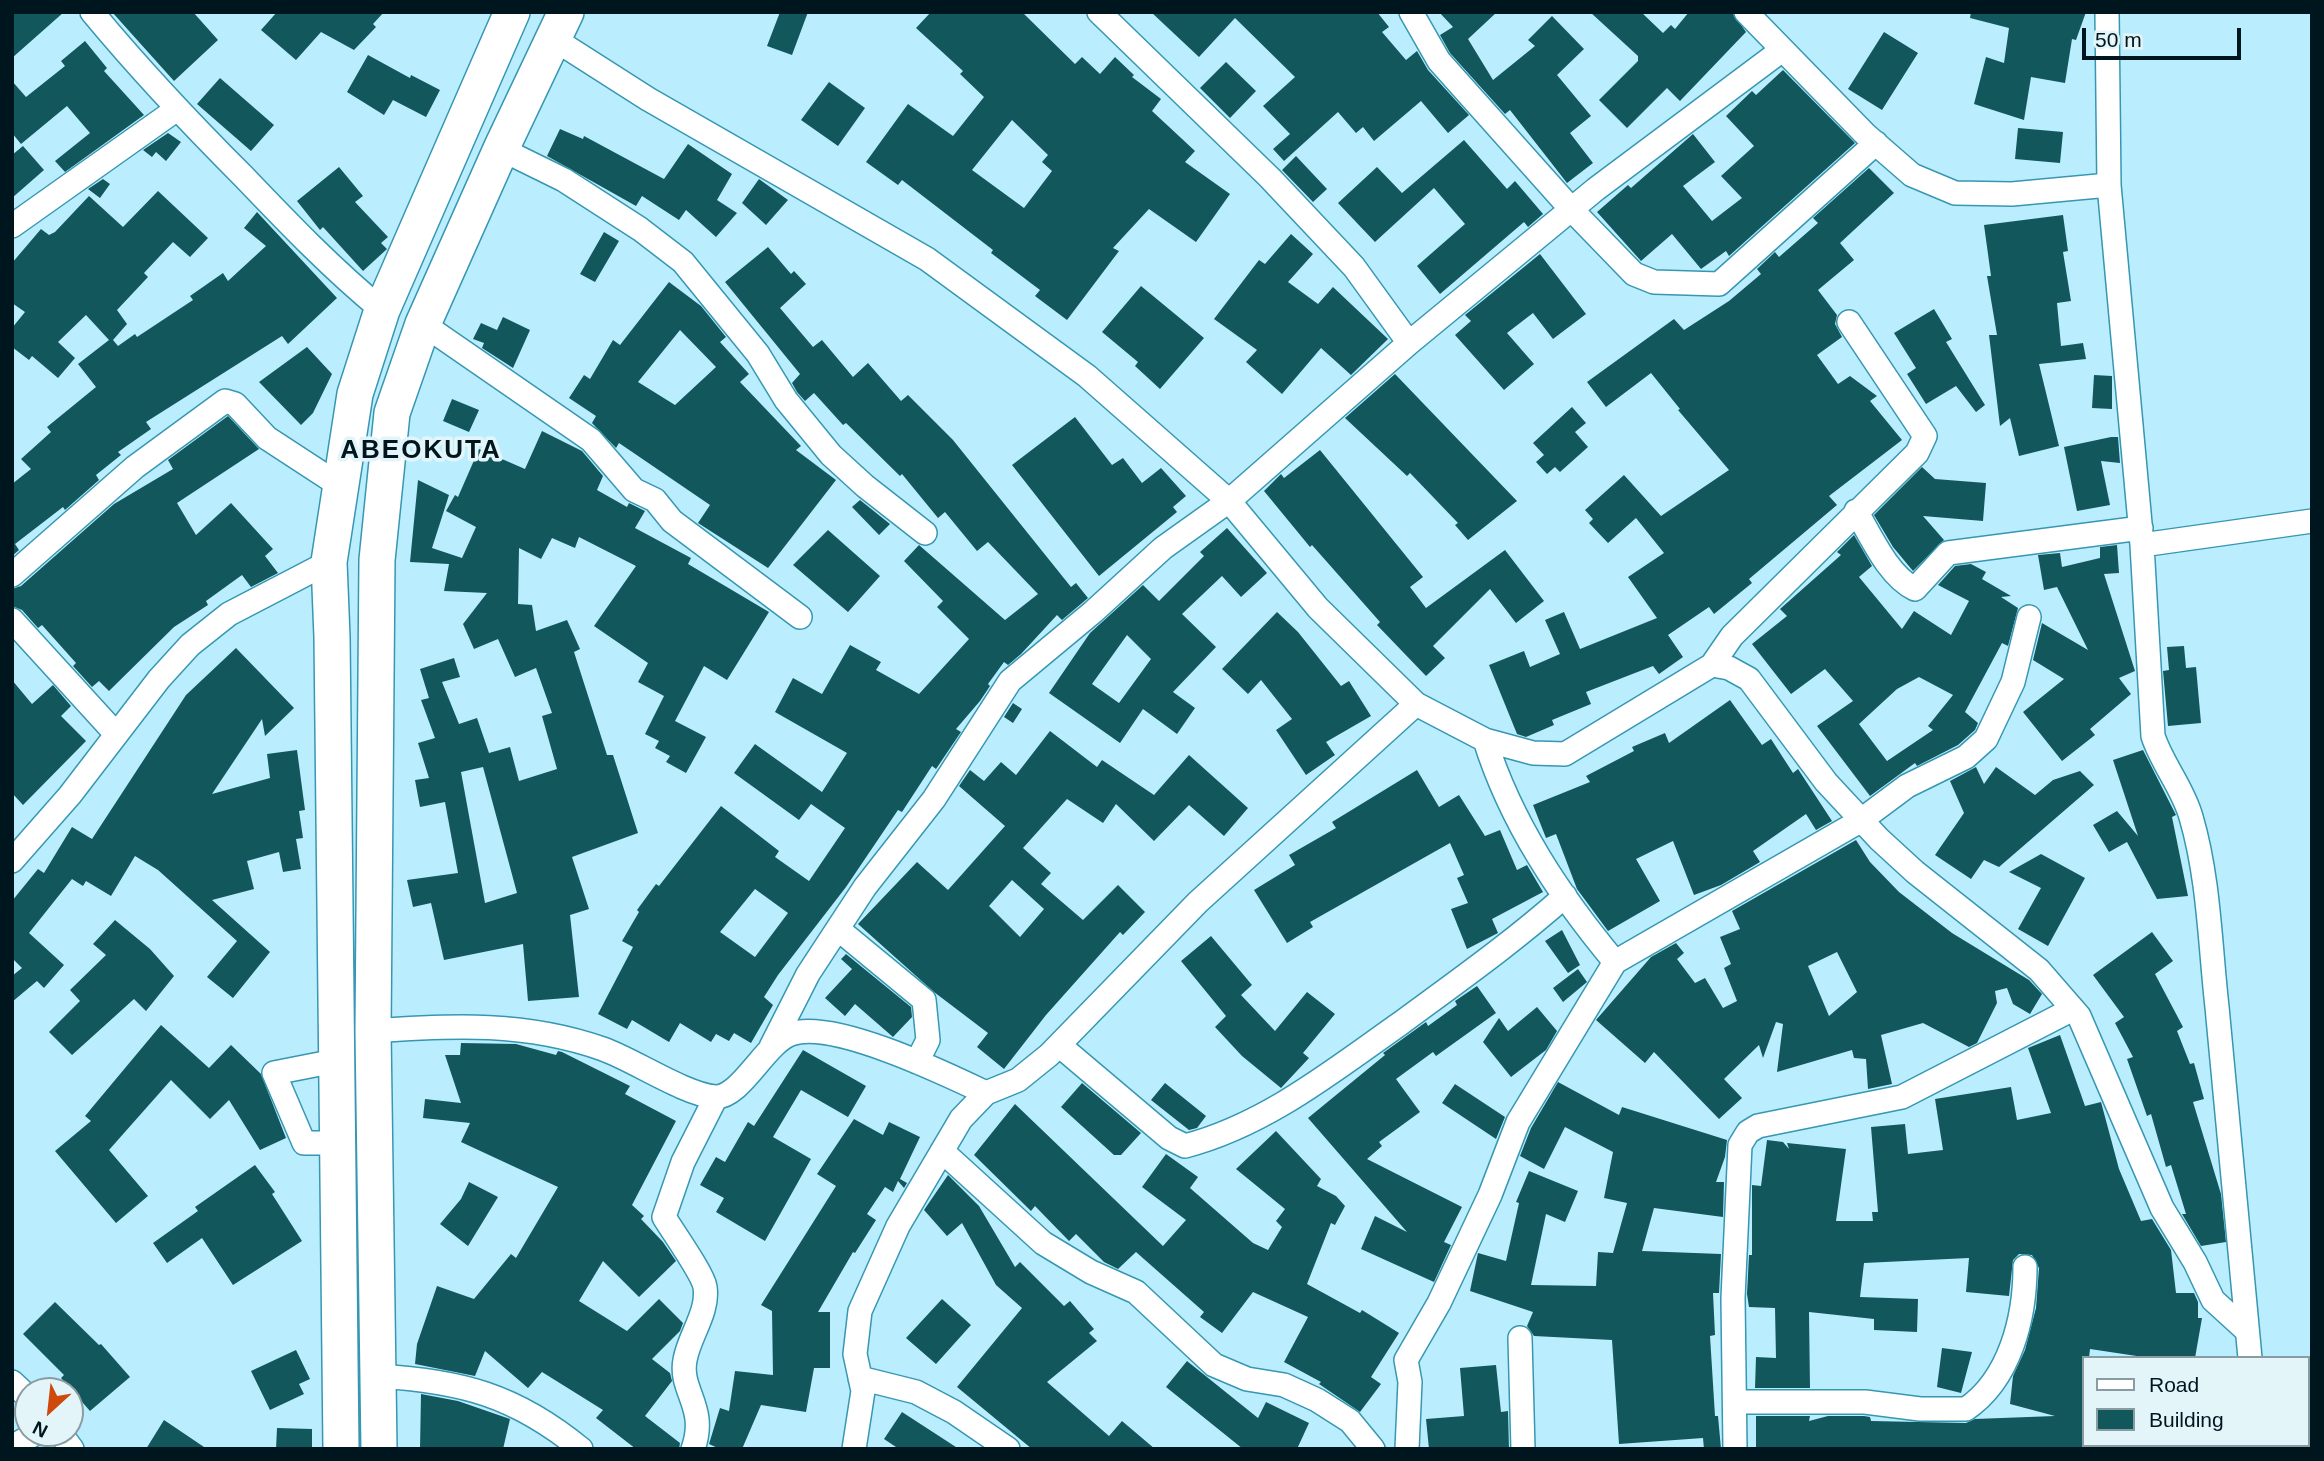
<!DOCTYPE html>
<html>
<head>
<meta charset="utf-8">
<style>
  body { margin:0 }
  #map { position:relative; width:2324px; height:1461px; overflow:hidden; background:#baeeff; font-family:Arial,sans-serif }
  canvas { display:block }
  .frame { position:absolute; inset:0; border:14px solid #00161e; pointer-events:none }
  .legend { position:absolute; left:2082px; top:1356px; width:228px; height:91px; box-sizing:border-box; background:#e4f5fa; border:2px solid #899ca2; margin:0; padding:9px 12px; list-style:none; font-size:21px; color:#00161e }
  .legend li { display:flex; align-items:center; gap:14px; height:35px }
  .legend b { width:35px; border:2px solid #899ca2 }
  .north { position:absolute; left:14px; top:1377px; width:70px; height:70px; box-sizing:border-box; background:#e4f5fa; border:2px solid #899ca2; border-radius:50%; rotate:207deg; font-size:19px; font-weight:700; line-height:28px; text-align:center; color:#00161e }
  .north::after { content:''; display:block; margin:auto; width:24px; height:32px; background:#cf490c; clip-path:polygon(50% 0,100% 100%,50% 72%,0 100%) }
  .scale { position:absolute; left:2082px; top:28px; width:159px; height:32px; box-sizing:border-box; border:4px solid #00161e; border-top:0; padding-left:9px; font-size:21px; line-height:24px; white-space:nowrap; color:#00161e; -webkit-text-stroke:5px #e4f5fa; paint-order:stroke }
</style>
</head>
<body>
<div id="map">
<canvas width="2324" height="1461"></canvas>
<div class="frame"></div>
<ul class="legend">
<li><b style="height:9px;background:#fff"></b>Road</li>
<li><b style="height:19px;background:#11575b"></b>Building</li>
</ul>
<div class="north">N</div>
<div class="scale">50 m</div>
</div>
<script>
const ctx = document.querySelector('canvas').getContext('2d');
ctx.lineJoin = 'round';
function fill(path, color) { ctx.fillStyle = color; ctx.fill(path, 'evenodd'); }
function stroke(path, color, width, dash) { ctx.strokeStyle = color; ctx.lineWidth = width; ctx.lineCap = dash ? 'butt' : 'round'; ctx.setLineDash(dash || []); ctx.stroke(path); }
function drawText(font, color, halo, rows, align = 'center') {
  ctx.font = font + ' Arial,sans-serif'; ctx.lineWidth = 7; ctx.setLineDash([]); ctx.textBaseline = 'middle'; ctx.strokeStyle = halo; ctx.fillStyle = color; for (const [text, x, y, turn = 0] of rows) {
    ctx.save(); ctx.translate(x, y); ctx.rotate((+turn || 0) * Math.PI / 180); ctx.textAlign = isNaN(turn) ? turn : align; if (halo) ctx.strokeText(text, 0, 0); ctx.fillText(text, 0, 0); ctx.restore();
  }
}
const building = new Path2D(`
  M12 12H64L12 58Z
  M112 12H193L218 40 174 81Z
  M277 12H384L373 24 376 27 354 50 321 32 296 60 261 30Z
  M780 12H808L792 55 767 46Z
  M931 12H1022L1075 64 1082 57 1100 74 1115 57 1134 75 1132 77 1161 99 1152 111 1195 151 1185 162 1230 194 1196 242 1149 209 1113 248 1119 251 1067 320 1035 296 1040 290 991 253 993 250 902 180 898 185 866 162 908 104 953 136 984 97 960 74 963 71 916 28ZM1012 120 1048 155 1042 162 1052 171 1024 208 972 170Z
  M1151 12H1377L1389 27 1382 32 1406 60 1417 51 1428 70 1469 115 1448 133 1421 101 1374 141 1363 127 1356 133 1338 112 1284 161 1273 149 1290 134 1263 106 1295 77 1235 18 1199 57Z
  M1439 12H1497L1468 39 1493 80 1535 46 1528 40 1552 16 1584 49 1557 75 1591 116 1570 133 1593 163 1567 183 1510 110 1505 114 1450 53 1440 35 1453 27Z
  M1590 12H1641L1663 33 1671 25 1675 29 1689 12H1732L1746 32 1680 101 1667 88 1627 128 1599 100 1638 61V56Z
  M1971 12H2086L2076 40 2072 39 2065 83 2031 77 2024 120 1974 104 1986 57 2004 63 2009 28 1970 18Z
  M1884 32 1918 53 1882 110 1848 89Z
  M85 41 107 68 104 71 144 115 65 172 55 161 90 133 67 106 21 144 12 133V81L26 97 65 66 61 61Z
  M368 55 410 78 411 75 440 90 426 117 393 100 384 115 347 92Z
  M1226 62 1256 91 1230 118 1200 88Z
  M1783 70 1855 143 1729 256 1726 251 1701 269 1672 234 1641 261 1597 212 1628 185 1631 188 1693 134 1715 162 1683 186 1712 221 1742 198 1721 176 1754 146 1726 116 1752 91 1756 95Z
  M220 78 274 125 251 151 197 104Z
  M829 82 865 108 838 146 801 120Z
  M2018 128 2063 132 2060 163 2015 159Z
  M560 129 583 139 584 136 664 179 688 144 732 174 717 200 737 213 716 237 686 210 679 220 642 196 636 206 547 156Z
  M168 133 181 142 166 161 156 152 152 157 143 150Z
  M1464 140 1507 189 1515 181 1543 214 1528 227 1524 222 1440 294 1417 266 1465 224 1434 188 1375 242 1338 203 1377 167 1402 193Z
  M23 146 44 170 12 198V155Z
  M1296 156 1327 189 1313 202 1282 170Z
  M339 167 363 196 355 202 388 237 381 243 387 249 363 271 323 227 320 230 297 201Z
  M1869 168 1894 193 1840 243 1854 260 1818 290 1837 315 1835 324 1842 337 1817 355 1838 384 1850 376 1877 396 1870 401 1902 440 1829 496 1837 505 1749 579 1752 583 1714 614 1709 607 1668 635 1683 657 1659 674 1653 666 1586 692 1591 704 1552 720 1554 725 1526 737 1517 734 1489 665 1524 651 1530 667 1560 654 1545 620 1564 612 1580 649 1657 618 1628 577 1664 553 1636 518 1608 543 1589 523 1593 519 1585 510 1624 475 1661 516 1729 470 1678 410 1680 409 1651 373 1606 407 1587 382 1674 319 1684 330 1729 301 1761 274 1757 269 1775 252 1779 257 1818 223 1813 218Z
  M103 179 110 184 100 198 88 189Z
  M759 179 788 200 766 225 742 203Z
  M158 191 208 238 190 257 173 242 144 273 148 277 117 310 127 324 113 340 118 346 135 334 137 337 193 300 190 296 223 273 228 281 266 246 244 228 257 212 337 298 288 344 282 336 146 422 151 429 118 452 121 455 96 475 99 480 65 510 63 507 15 544 19 550 12 556V484L31 469 21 459 51 432 47 427 96 387 78 364 109 340 86 315 58 342 75 358 58 378 32 356 29 360 12 347V328L25 312 12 303V263L41 229 49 235 55 232 89 196 123 227Z
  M2063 215 2068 251 2063 252 2071 301 2057 303 2061 346 2083 343 2086 359 2039 364 2059 446 2019 456 2010 418 2000 426 1989 335H1997L1987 276H1991L1984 225Z
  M604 232 619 241 595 282 580 274Z
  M1291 234 1313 254 1288 282 1318 304 1333 287 1388 339 1351 375 1321 348 1282 394 1246 362 1257 350 1214 319 1259 260 1265 264Z
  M768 247 791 274 794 271 806 284 780 308 813 347 822 340 853 377 868 363 901 401 908 395 953 440 1071 587 1076 583 1088 598 1062 620 1057 615 1021 654 1008 665 1004 662 988 684 990 686 980 701 956 729 961 732 936 769 932 766 902 812 898 810 846 887 778 975 764 997 773 1005 751 1043 734 1033 729 1041 716 1034 711 1042 680 1023 669 1042 632 1020 627 1029 598 1014 633 947 622 941 639 912 637 910 656 884 659 886 721 806 779 851 775 857 809 881 845 828 811 804 799 820 734 773 755 744 822 792 847 753 775 712 793 678 822 694 850 645 881 662 876 670 919 694 969 639 937 607 943 601 904 561 919 545 1005 620 1038 594 988 542 977 551 945 512 938 518 902 474 900 476 846 423 843 425 814 393 805 401 797 392 792 383 800 374 725 282ZM755 889 788 913 755 957 720 932Z
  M1540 254 1586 314 1553 339 1533 313 1507 333 1534 364 1504 390 1455 335 1471 321 1465 315Z
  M669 282 701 306 726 337 720 342 749 374 740 382 801 446 796 450 836 480 768 568 698 523 710 505 619 443 616 448 592 423 596 416 569 398 584 375 590 379 613 340 620 345ZM680 330 716 367 675 405 638 382Z
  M1141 286 1204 338 1160 389 1135 366 1138 362 1102 332Z
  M1934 309 1952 339 1946 342 1985 405 1976 412 1956 386 1926 404 1907 374 1916 368 1894 333Z
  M503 317 530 330 513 368 482 348 484 343 473 339 481 323 497 330Z
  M307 347 332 374 313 413 301 425 259 382Z
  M1395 374 1517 501 1468 540 1455 525 1458 523 1410 473 1407 476 1345 418Z
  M2094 375 2112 376V409L2092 408Z
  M452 399 479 410 469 432 443 421Z
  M1572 407 1586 423 1575 432 1588 447 1560 472 1555 467 1547 474 1536 462 1544 455 1533 443Z
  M228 416 259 449 177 503 196 535 231 503 273 549 265 556 278 573 251 587 242 575 206 601 208 605 174 627 109 691 99 681 92 687 73 666 76 663 42 625 38 628 22 610 12 606V589L21 586 114 504 173 469 168 460Z
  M1075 417 1112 465 1123 458 1142 483 1161 468 1186 496 1173 507 1177 512 1099 576 1012 465Z
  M542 431 582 451 603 476 597 490 627 507 629 503 645 511 635 528 691 558 688 564 769 612 727 680 704 666 675 721 706 737 686 773 666 762 670 756 655 748 659 741 645 734 664 696 638 682 648 663 594 626 636 566 579 537 575 548 552 538 541 559 519 548 518 604 532 605 536 631 567 620 580 649 574 652 607 755H613L638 833 572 857 589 909 570 915 579 997 528 1001 523 944 444 960 431 903 413 907 407 880 458 873 445 802 420 807 415 780 429 778 418 743 435 738 421 700 429 698 420 669 454 658 460 677 442 682 459 724 477 718 489 753 510 747 519 781 557 769 542 716 552 713 536 668 515 677 498 639 474 649 463 624 487 593 444 591 449 564 410 562 418 480 449 495 432 548 462 558 476 527 446 511 455 495 458 497 479 449 525 469ZM483 767 517 893 485 903 461 772Z
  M2111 437H2118L2120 463 2101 461 2110 505 2077 511 2064 447Z
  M1320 450 1423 577 1410 587 1426 608 1505 550 1544 601 1516 623 1490 589 1433 646 1445 658 1426 676 1377 625 1380 622 1312 545 1310 547 1264 491 1281 474 1284 478Z
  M1922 467 1935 479 1986 483 1983 521 1923 516 1944 540 1913 571 1893 547 1874 515Z
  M860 500 890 524 879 535 852 507Z
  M1227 528 1267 573 1241 597 1222 576 1182 614 1216 647 1173 692 1195 708 1177 734 1143 709 1120 743 1049 693 1090 633 1143 585 1159 601 1204 556 1200 552ZM1127 635 1151 659 1119 703 1092 684Z
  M828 530 880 576 848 612 793 565Z
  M1854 535 1872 566 1859 577 1902 629 1914 611 1951 635 1969 601 1938 585 1955 566 1971 564 1986 572 1982 579 2011 596 2001 597 2018 608 2008 646 2002 643 1965 712 1978 723 1975 730 1958 745 1917 766 1915 763 1870 796 1817 726 1853 701 1825 669 1791 694 1752 644 1787 616 1780 609 1841 555 1837 552ZM1919 677 1953 695 1928 726 1933 730 1887 761 1859 724 1897 689Z
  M2117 545 2119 573 2104 574 2135 671 2119 678 2131 694 2090 729 2095 735 2062 761 2023 712 2064 679 2033 660 2042 623 2088 650 2057 587 2044 590 2038 555 2060 553 2062 567 2100 558V547Z
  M1277 612 1298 632 1341 686 1349 681 1371 716 1326 742 1335 755 1306 775 1276 730 1292 719 1261 680 1248 694 1222 669Z
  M2184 646 2186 668 2196 667 2201 723 2168 726 2163 671 2169 670 2167 647Z
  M236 648 294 708 265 736 262 719 212 794 270 778 267 754 297 750 305 810 299 811 303 838 296 839 301 869 283 872 279 852 247 861 254 889 212 900 270 952 233 998 207 977 237 941 158 870 135 856 111 896 86 881 83 886 72 879 29 933 64 965 44 988 37 981 12 1002V976L22 968 12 958V901L38 869 44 873 72 827 92 839 186 695Z
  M12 680 32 704 53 685 71 706 61 716 86 741 23 805 12 793Z
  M1730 700 1762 745 1771 739 1793 773 1798 769 1832 821 1816 830 1806 814 1753 851 1760 862 1721 885 1694 895 1673 841 1636 859 1660 901 1608 931 1577 889 1556 834 1546 838 1533 805 1590 782 1586 776 1634 751 1632 747 1665 733 1669 743Z
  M1013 703 1022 709 1013 723 1004 717Z
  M1050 731 1097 767 1102 760 1154 795 1189 755 1248 808 1224 836 1189 805 1154 841 1116 804 1103 823 1067 799 1023 848 1051 873 1041 884 1083 920 1118 885 1145 912 1123 935 1120 932 1046 1015 1004 1069 977 1047 988 1033 934 992 858 924 917 862 948 890 1005 826 959 786 970 770 984 781 1001 762 1016 775ZM1012 880 1044 909 1020 937 989 906Z
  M2143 750 2176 815 2172 817 2188 896 2157 899 2127 842 2109 852 2093 825 2117 811 2138 836 2113 760Z
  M1976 767 1984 784 1996 767 2035 795 2053 780 2080 771 2094 785 1999 867 1984 860 1971 879 1935 855 1964 813 1950 781Z
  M1417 770 1439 807 1459 795 1485 836 1500 830 1517 870 1527 865 1543 892 1492 919 1498 933 1467 949 1451 909 1468 903 1457 878 1464 875 1450 843 1310 922 1313 927 1287 943 1254 890 1295 865 1289 855 1336 828 1332 822Z
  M1856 840 1870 862 1899 892 1952 933 2029 980 2042 994 2030 1014 2013 1004 2007 988 1995 991 1997 1003 1977 1043 1969 1047 1923 1023 1881 1035 1892 1084 1868 1089 1866 1059 1854 1058 1852 1050 1777 1072 1783 1024 1776 1022 1763 1058 1759 1045 1724 1079 1742 1098 1719 1119 1654 1052 1645 1063 1596 1020 1651 957 1676 943 1684 953 1677 959 1695 983 1705 978 1723 1008 1737 1001 1724 968 1731 964 1720 937 1740 929 1732 911ZM1837 952 1857 992 1829 1016 1808 966Z
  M2041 854 2085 878 2048 946 2018 929 2041 888 2009 872Z
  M115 920 150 949 174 976 146 1011 134 999 72 1055 49 1032 80 1001 70 990 106 955 93 944Z
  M1562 930 1580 965 1568 973 1545 941Z
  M2152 932 2173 961 2155 974 2183 1027 2177 1031 2190 1064 2194 1063 2204 1099 2193 1102 2221 1194 2226 1242 2201 1246 2182 1214H2186L2171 1165 2166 1167 2151 1114 2147 1116 2127 1059 2133 1057 2115 1023 2124 1017 2093 975Z
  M1211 936 1252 985 1241 995 1275 1031 1307 992 1335 1014 1303 1053 1309 1058 1281 1088 1242 1056 1215 1027 1226 1016 1181 961Z
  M846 954 911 1007 912 1017 893 1037 855 1004 845 1016 825 998 852 969 841 959Z
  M1578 969 1587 982 1563 1002 1553 988Z
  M1477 986 1496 1013 1436 1056 1433 1052 1396 1079 1420 1112 1379 1142 1382 1146 1367 1159 1462 1207 1444 1242 1451 1245 1434 1282 1361 1249 1375 1216 1407 1232 1308 1118 1385 1055 1383 1053 1426 1022 1428 1026 1457 1005 1455 1001Z
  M1537 1007 1557 1031 1546 1050 1511 1077 1483 1042 1499 1018 1508 1031Z
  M161 1025 209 1068 231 1045 261 1074 286 1138 260 1150 229 1100 210 1119 171 1080 109 1150 148 1196 116 1223 55 1151 91 1121 85 1116Z
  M2060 1035 2085 1106 2101 1102 2119 1169 2141 1221 2152 1219 2171 1250 2176 1293H2194L2198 1302V1318H2202L2195 1358H2150L2090 1349 2089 1358H2084V1449H1756V1416H1810L1809 1421 1828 1416H1864L1870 1417 1871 1421 1966 1423 1975 1419 2055 1416 2010 1404 2013 1376 2025 1350 2036 1308 2039 1268 2032 1255 2019 1254 2013 1260 2009 1296 1966 1292 1969 1258 1864 1263 1860 1297 1918 1299 1917 1332 1874 1330V1319L1809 1312 1810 1388H1755L1756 1357 1776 1358 1775 1308 1749 1307 1747 1294 1749 1255H1752V1185L1761 1186 1767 1140 1783 1142 1789 1149 1787 1143 1846 1149 1836 1221H1873L1872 1212H1878L1871 1127 1905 1124 1908 1154 1943 1150 1935 1099 2011 1087 2017 1120 2051 1113 2028 1048Z
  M461 1043 516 1044 556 1055 558 1051 562 1052 630 1086 625 1094 676 1121 632 1205 644 1216 641 1219 663 1242 676 1261 639 1297 603 1261 579 1301 627 1331 659 1299 683 1323 680 1331 652 1359 670 1373 672 1381 645 1416 680 1443 679 1449H636L596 1418 603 1410 542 1372 528 1388 485 1351 475 1376 415 1364 417 1344 437 1286 474 1299 511 1254 516 1258 558 1187 461 1142 470 1123 423 1118 425 1099 461 1103 445 1055H460Z
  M803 1050 866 1086 848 1117 801 1090 773 1137 811 1159 765 1241 716 1212 724 1198 700 1185 716 1157 725 1162 748 1122 754 1126Z
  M1558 1082 1619 1115 1622 1107 1727 1140 1725 1157 1716 1182H1724L1723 1217 1654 1208 1642 1251 1721 1254 1719 1293H1713L1715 1335 1710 1336 1715 1416H1718L1721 1449H1704L1703 1438 1619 1444 1612 1340 1534 1336 1527 1326 1533 1312 1470 1291 1478 1253 1506 1261 1519 1203 1516 1202 1529 1171 1578 1191 1565 1222 1546 1214 1531 1285 1596 1286 1598 1252 1613 1253 1627 1203 1604 1198 1613 1152 1565 1127 1544 1169 1520 1156 1531 1128Z
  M1082 1083 1141 1133 1121 1155H1114L1061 1107Z
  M1165 1083 1206 1116 1197 1128 1189 1130 1151 1100Z
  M1455 1084 1505 1117 1496 1139 1442 1103Z
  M1015 1104 1163 1246 1186 1220 1142 1187 1166 1154 1198 1177 1190 1188 1253 1243 1268 1250 1282 1227 1276 1221 1285 1209 1236 1169 1276 1131 1321 1179 1317 1186 1336 1196 1345 1206 1335 1225 1331 1223 1307 1284 1360 1313 1362 1310 1399 1333 1371 1377 1381 1384 1360 1412 1319 1384 1321 1382 1284 1362 1308 1317 1253 1292 1222 1333 1200 1317 1204 1312 1136 1252 1118 1269 1104 1262 1076 1234 1069 1241 1035 1206 1031 1211 974 1155Z
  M854 1119 883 1135 889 1122 920 1137 900 1179 907 1183 904 1188 898 1181 893 1192 885 1187 867 1214 876 1220 855 1253 853 1252 818 1312H830V1368H814L806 1412 761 1405 742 1449H720L709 1444 720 1408 729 1411 735 1371 773 1375 772 1311 761 1305 836 1186 817 1174Z
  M255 1165 275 1192 272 1194 302 1241 233 1285 202 1238 167 1263 153 1243 198 1211 195 1207Z
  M948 1175 979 1206 1015 1267 1020 1262 1064 1306 1070 1301 1094 1329 1089 1333 1097 1341 1047 1382 1109 1436 1122 1421 1155 1449H1032L957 1387 1022 1308 996 1285 962 1223 947 1236 924 1210Z
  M469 1182 498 1197 468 1246 440 1224 461 1199Z
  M942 1299 971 1325 936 1364 906 1338Z
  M55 1302 99 1345 101 1344 130 1377 90 1411 61 1378 64 1375 23 1334Z
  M1942 1348 1972 1352 1961 1393 1937 1387Z
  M296 1350 310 1379 299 1384 304 1394 270 1410 251 1371Z
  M1187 1361 1258 1418 1266 1402 1309 1423 1297 1449H1243L1166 1387Z
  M1496 1365 1501 1412 1508 1411 1509 1449H1429L1426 1419 1464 1416 1460 1368Z
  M421 1394 458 1401 510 1419 503 1449H420Z
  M902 1412 959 1449H899L884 1439Z
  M164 1420 207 1449H146Z
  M277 1428 312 1429V1449H276Z`);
const minor = new Path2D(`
  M92 12C140 70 191 124 244 177 288 223 332 269 382 310
  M1099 12 1270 178 1354 267 1409 343
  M1411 12 1439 61 1572 210 1634 274 1654 282 1719 284 1876 143
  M1746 12 1866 135 1912 175 1955 193 2012 194 2109 185
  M2107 12 2109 185 2142 545 2153 736C2162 764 2183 788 2191 817 2209 878 2210 945 2217 1007 2229 1124 2240 1241 2250 1358
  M554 39 648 99 927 259 1087 376 1229 501 1318 608 1416 704 1485 740 1533 753 1565 754 1712 665 1729 668 1749 679 1826 782 1879 839 1915 872 2039 970 2079 1016 2162 1208 2195 1262 2213 1300 2247 1331
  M501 149 564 180 640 229 683 262 758 354 786 400 831 455 865 486 925 533
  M12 226 177 109
  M423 324 591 440 634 490 655 500 672 521 800 617
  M1856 511C1871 536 1888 576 1915 589L1948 553 2141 528
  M2142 545 2312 521
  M12 575 135 467 225 401 235 404 267 438 339 485
  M12 620 116 734
  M1712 665 1732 636 1917 453 1925 436 1849 322
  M1485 740C1511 823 1560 896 1615 962
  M12 861 70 795 159 679 190 645 229 614 329 562
  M838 929 924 1000 928 1040 917 1062
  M373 1031C452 1025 527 1022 603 1049 634 1060 684 1094 715 1097 741 1098 765 1043 791 1034 833 1019 946 1074 986 1093
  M1059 1045 1169 1138 1185 1146C1266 1125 1334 1070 1401 1023 1458 981 1512 943 1565 896
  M771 1047 808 974 865 887 934 799 1010 681 1093 612 1163 548 1229 501 1409 343 1596 189 1782 50
  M335 1061 274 1073 304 1143H337
  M942 1151 1043 1243 1091 1272 1136 1292 1214 1365 1247 1379 1284 1385 1317 1400 1350 1421 1373 1449
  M1520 1338 1523 1449
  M378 1376C461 1381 515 1395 581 1449
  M860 1378 916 1392 954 1412 1008 1449
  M12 1382 28 1397
  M1735 1402H1865L1920 1409H1966C2010 1379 2025 1318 2025 1267
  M60 1433 72 1449
  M2257 1445V1449
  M12 1447 36 1433
  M693 1449C708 1407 679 1391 685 1360 689 1336 709 1312 705 1287 703 1274 673 1232 664 1217L683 1162 716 1097
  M854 1449 863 1391 855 1354 860 1311 898 1226 961 1119 986 1093 1018 1080 1049 1055 1198 902 1416 704
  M1407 1449 1410 1382 1406 1360 1439 1303 1490 1195 1518 1122 1615 962 1860 821 1907 786 1966 757 1986 739 2013 682 2029 617
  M1735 1449 1733 1298 1740 1145 1748 1132 1758 1126 1902 1097 2073 1009`);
const highway = new Path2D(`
  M341 1449 332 637 329 562 355 394 382 310 512 12
  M379 1449 373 1031 377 560 392 413 423 324 501 149 566 12`);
const districtNames = [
  ["ABEOKUTA",421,451]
];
fill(building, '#11575b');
stroke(minor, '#3797b2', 26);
stroke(highway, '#3797b2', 38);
stroke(minor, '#fff', 23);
stroke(highway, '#fff', 35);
ctx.letterSpacing = '2px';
drawText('bold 26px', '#00161e', '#e4f5fa', districtNames);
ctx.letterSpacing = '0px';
</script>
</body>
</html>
